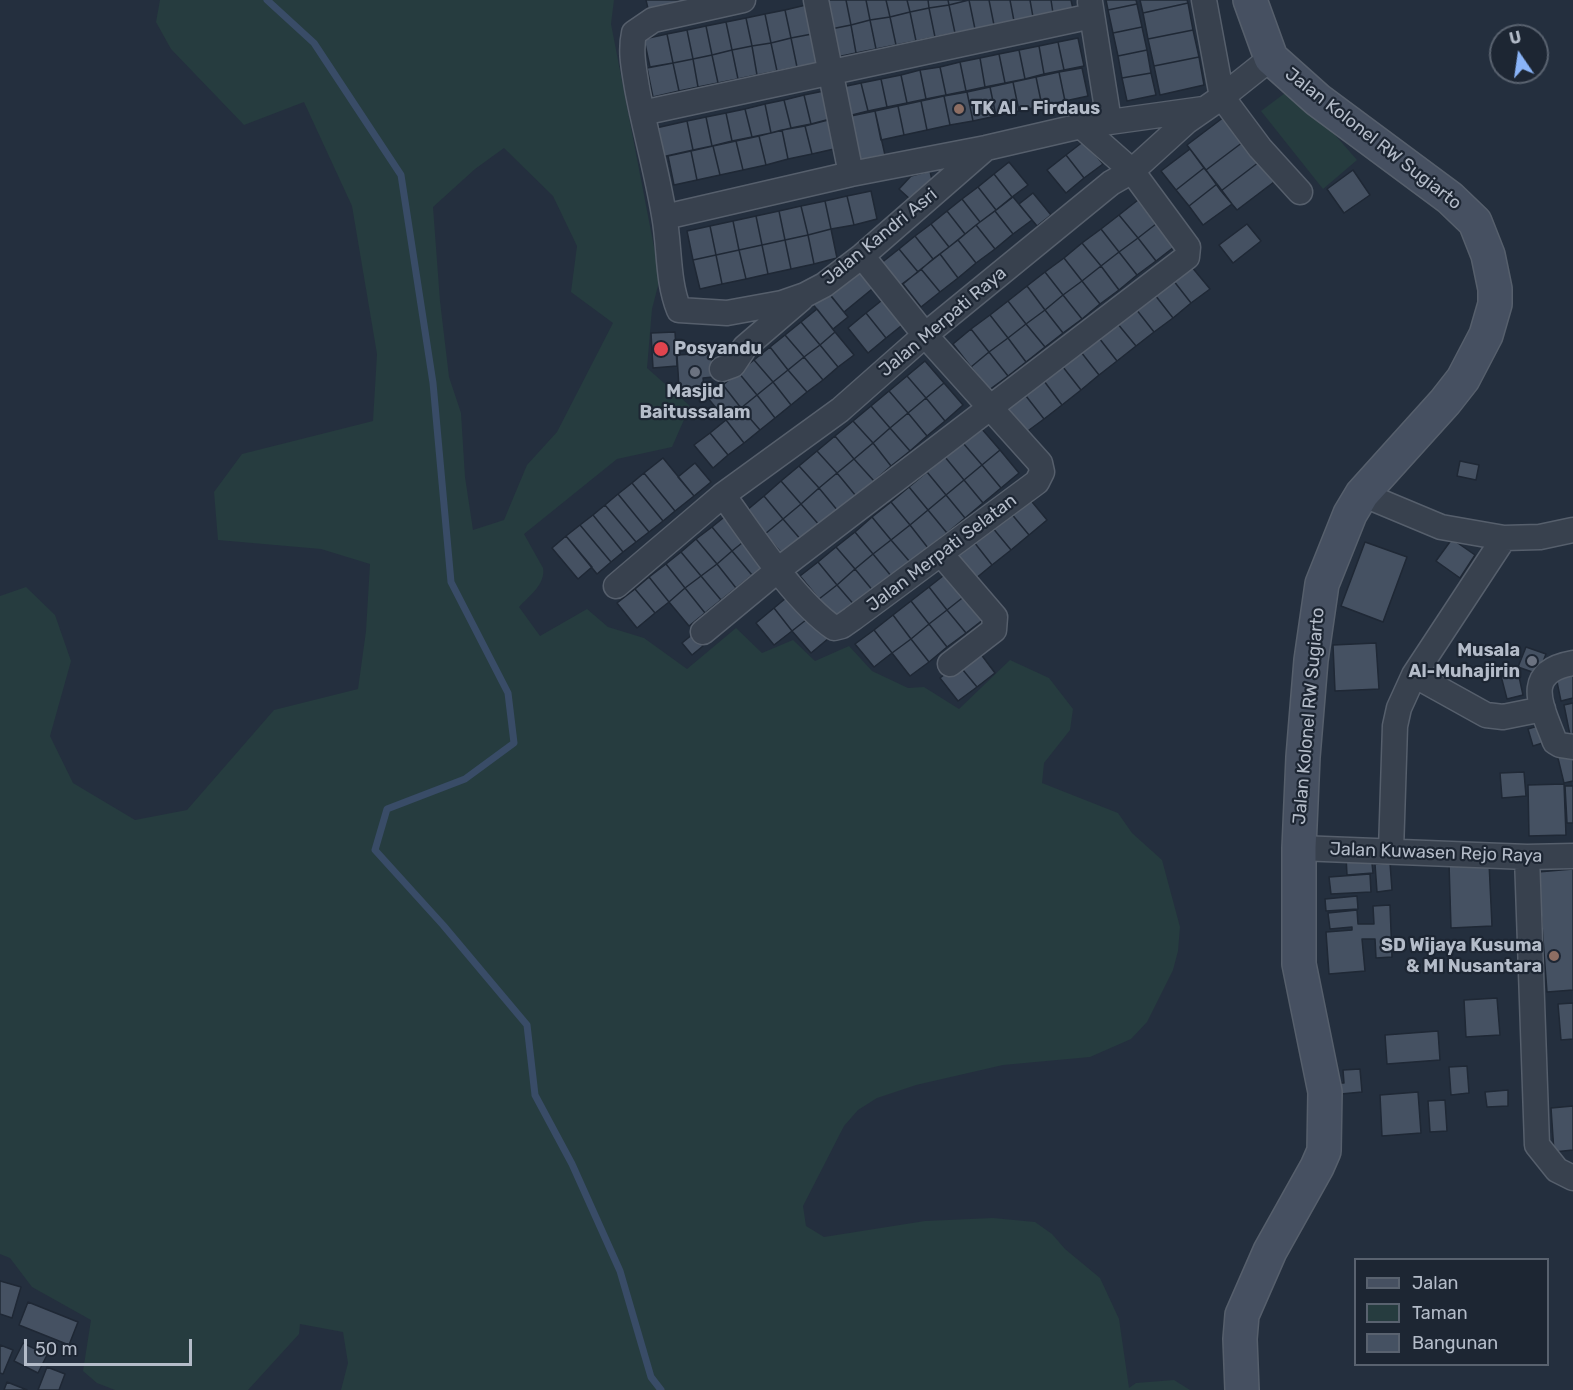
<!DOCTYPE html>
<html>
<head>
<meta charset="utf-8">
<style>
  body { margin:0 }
  #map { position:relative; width:1573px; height:1390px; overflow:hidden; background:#242f3e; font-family:Rubik,sans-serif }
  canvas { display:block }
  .legend { position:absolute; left:1354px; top:1258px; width:195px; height:108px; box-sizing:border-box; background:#1d2633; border:2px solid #59626f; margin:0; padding:8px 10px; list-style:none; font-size:18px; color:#b4bcc9 }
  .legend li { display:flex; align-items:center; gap:12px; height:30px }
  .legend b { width:30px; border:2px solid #59626f }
  .north { position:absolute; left:1489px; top:24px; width:60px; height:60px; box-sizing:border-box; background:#1d2633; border:2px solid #59626f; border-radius:50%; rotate:347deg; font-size:16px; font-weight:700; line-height:24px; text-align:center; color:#b4bcc9 }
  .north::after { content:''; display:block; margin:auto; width:21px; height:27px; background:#8ab4f8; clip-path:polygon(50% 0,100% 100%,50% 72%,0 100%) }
  .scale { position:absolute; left:24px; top:1339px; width:168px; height:27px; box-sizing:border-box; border:3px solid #b4bcc9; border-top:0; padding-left:8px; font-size:18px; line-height:21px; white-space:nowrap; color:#b4bcc9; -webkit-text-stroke:4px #1d2633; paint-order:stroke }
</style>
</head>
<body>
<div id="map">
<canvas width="1573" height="1390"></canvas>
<ul class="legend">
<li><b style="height:8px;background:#465061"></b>Jalan</li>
<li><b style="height:16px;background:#263c3f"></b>Taman</li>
<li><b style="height:16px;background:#455162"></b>Bangunan</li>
</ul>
<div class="north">U</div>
<div class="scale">50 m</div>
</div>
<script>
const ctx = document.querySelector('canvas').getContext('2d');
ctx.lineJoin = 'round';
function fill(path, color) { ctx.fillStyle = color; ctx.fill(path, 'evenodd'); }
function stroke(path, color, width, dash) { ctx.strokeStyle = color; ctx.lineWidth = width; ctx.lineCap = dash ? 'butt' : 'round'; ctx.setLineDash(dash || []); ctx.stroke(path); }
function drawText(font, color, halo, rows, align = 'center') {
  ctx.font = font + ' Rubik,sans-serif'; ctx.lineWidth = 4.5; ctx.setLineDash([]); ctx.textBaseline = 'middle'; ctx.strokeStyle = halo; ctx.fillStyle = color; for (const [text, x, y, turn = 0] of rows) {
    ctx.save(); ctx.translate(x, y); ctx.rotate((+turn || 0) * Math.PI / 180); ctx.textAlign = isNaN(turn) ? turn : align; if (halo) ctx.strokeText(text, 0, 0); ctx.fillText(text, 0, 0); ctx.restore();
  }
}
const green = new Path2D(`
  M160 0H614L611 24 660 278 652 309 647 368 690 406 672 447 617 459 524 534 543 568C546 584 529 596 519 607L540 636 587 609 608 627 644 638 687 669 736 628 762 653 793 640 815 661 849 646 872 671 908 688 924 687 959 709 1010 660 1049 678 1073 709 1070 730 1044 763 1042 783 1118 813 1132 833 1162 860 1180 927 1178 951 1173 970 1147 1022 1131 1039 1090 1057 1003 1065 916 1085 877 1098 858 1110 844 1126 803 1206 806 1226 824 1237 925 1221 993 1218 1035 1222 1052 1234 1065 1249 1100 1278 1119 1319 1129 1388 1136 1383 1174 1380 1190 1390H341L348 1363 343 1332 300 1324 299 1334 248 1390H115L97 1383 83 1371 91 1320 32 1287 10 1258 0 1254V596L26 587 55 615 71 661 50 736 73 783 135 820 187 810 274 710 358 689 366 631 370 564 321 549 218 540 214 492 242 454 373 421 377 354 352 206 304 102 244 125 171 49 156 22ZM504 148 553 196 577 246 571 292 613 323 557 432 527 465 504 520 473 530 465 477 461 413 449 377 440 301 433 207 475 169Z
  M1293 87 1357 160 1323 189 1261 111Z`);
const stream = new Path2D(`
  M267 0 314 43 401 175 433 383 451 582 508 693 514 743 465 779 387 809 375 850 443 925 527 1025 535 1095 572 1164 620 1271 651 1377 661 1390`);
const building = new Path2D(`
  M646 0H678L680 11 650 17Z
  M825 0H846L851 25 831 29Z
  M846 0H866L870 20 851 25Z
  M866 0H886L890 17 870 20Z
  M886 0H907L910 12 890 17Z
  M907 0H928L929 8 910 12Z
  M928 0H948L949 5 929 8Z
  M948 0H969L949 5Z
  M969 0H989L994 25 975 29Z
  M969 0 975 29 955 33 949 5Z
  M989 0H1010L1014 21 994 25Z
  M1010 0H1030L1033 17 1014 21Z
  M1030 0H1051L1053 13 1033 17Z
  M1051 0H1071L1073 9 1053 13Z
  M1106 0H1136L1137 4 1108 10Z
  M1140 0H1187L1188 3 1143 13Z
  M1188 3 1193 30 1148 39 1143 13Z
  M1137 4 1142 27 1113 33 1108 10Z
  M806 5 812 34 791 38 785 10Z
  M949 5 955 33 935 37 929 8Z
  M929 8 935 37 916 41 910 12Z
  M785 10 791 38 771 43 765 14Z
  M910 12 916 41 896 45 890 17Z
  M765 14 771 43 752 46 746 18Z
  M890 17 896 45 876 49 870 20Z
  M746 18 752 46 732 50 726 22Z
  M870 20 876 49 856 53 851 25Z
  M726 22 732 50 712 55 706 26Z
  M851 25 856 53 837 57 831 29Z
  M706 26 712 55 693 59 687 30Z
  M1142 27 1147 50 1118 56 1113 33Z
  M687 30 693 59 673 63 667 34Z
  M1193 30 1199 57 1154 66 1148 39Z
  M667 34 673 63 650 67 644 39Z
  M812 34 818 63 797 67 791 38Z
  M791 38 797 67 777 71 771 43Z
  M1078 38 1084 66 1064 70 1058 42Z
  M1058 42 1064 70 1044 74 1039 46Z
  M771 43 777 71 757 75 752 46Z
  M752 46 757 75 738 79 732 50Z
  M1039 46 1044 74 1025 79 1019 50Z
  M732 50 738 79 718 83 712 55Z
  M1019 50 1025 79 1005 83 999 54Z
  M1147 50 1151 73 1122 78 1118 56Z
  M999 54 1005 83 985 87 980 58Z
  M712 55 718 83 698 87 693 59Z
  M1199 57 1204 85 1160 95 1154 66Z
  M980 58 985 87 966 91 960 62Z
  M693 59 698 87 679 91 673 63Z
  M960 62 966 91 946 95 940 67Z
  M673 63 679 91 653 97 647 68Z
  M940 67 946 95 926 99 920 70Z
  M1082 68 1088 96 1065 101 1059 72Z
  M920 70 926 99 907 103 901 75Z
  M1059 72 1065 101 1042 106 1036 77Z
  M1151 73 1156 95 1127 101 1122 78Z
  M901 75 907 103 887 107 881 79Z
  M1036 77 1042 106 1019 111 1013 82Z
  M881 79 887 107 868 111 861 83Z
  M1013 82 1019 111 996 116 990 87Z
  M861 83 868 111 848 116 842 87Z
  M990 87 996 116 973 121 967 92Z
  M824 91 830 119 811 124 804 95Z
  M967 92 973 121 950 125 944 96Z
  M804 95 811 124 791 128 784 100Z
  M944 96 950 125 927 130 921 101Z
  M784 100 791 128 771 133 765 104Z
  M921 101 927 130 904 135 898 106Z
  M765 104 771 133 752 137 745 109Z
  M898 106 904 135 881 140 875 111Z
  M745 109 752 137 732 141 726 113Z
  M875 111 885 155 855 161 846 117Z
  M726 113 732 141 712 146 706 117Z
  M706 117 712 146 693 150 687 121Z
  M1224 117 1243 142 1206 170 1187 145Z
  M828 120 834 149 812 154 805 126Z
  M687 121 693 150 662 157 656 128Z
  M805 126 812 154 788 159 782 130Z
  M782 130 788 159 766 165 759 136Z
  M759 136 766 165 743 170 736 141Z
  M736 141 743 170 720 175 713 146Z
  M1084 141 1103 164 1084 178 1066 155Z
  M1243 142 1259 162 1221 191 1206 170Z
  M713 146 720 175 697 180 691 151Z
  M1190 149 1204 168 1176 190 1161 171Z
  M691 151 697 180 674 185 668 156Z
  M1066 155 1084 178 1066 193 1047 170Z
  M1009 162 1028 185 1012 197 994 174Z
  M1259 162 1274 182 1237 210 1221 191Z
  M1204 168 1217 184 1189 206 1176 190Z
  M1353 170 1370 195 1344 213 1327 189Z
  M930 171 933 185 911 200 899 189 911 176Z
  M994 174 1012 197 996 210 978 187Z
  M1217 184 1232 204 1203 225 1189 206Z
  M978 187 996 210 980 222 962 199Z
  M871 191 877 219 854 225 847 196Z
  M1033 193 1051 215 1037 226 1019 204Z
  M847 196 854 225 831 229 825 201Z
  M1013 197 1032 220 1013 234 995 211Z
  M962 199 980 222 965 234 947 211Z
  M1138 200 1156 224 1138 238 1119 215Z
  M825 201 831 229 808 235 801 206Z
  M801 206 808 235 785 240 779 211Z
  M779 211 785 240 762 245 756 216Z
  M947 211 965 234 949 247 931 224Z
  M995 211 1013 234 995 249 976 225Z
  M1119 215 1138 238 1119 252 1101 229Z
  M756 216 762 245 739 250 733 221Z
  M733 221 739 250 716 255 710 226Z
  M931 224 949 247 933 259 915 236Z
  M1156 224 1174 247 1156 261 1138 238Z
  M1247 224 1261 241 1233 263 1219 245Z
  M976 225 995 249 976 263 958 240Z
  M710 226 716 255 693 260 687 231Z
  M831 229 837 258 814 264 808 235Z
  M1101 229 1119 252 1101 266 1082 243Z
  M808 235 814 264 791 269 785 240Z
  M915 236 933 259 918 272 899 249Z
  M1138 238 1156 261 1137 275 1119 252Z
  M785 240 791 269 768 274 762 245Z
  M958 240 976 263 958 278 940 254Z
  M1082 243 1101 266 1082 281 1064 258Z
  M762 245 768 274 746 279 739 250Z
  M899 249 918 272 898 287 880 264Z
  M739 250 746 279 722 284 716 255Z
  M1119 252 1137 275 1119 290 1101 266Z
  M940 254 958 278 940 292 921 269Z
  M716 255 722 284 700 289 693 260Z
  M1064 258 1082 281 1063 295 1045 272Z
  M861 266 877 285 844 312 828 292Z
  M1101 266 1119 290 1100 304 1082 281Z
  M1191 266 1210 289 1191 303 1173 280Z
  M921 269 940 292 921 307 903 284Z
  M1045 272 1063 295 1045 310 1027 286Z
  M1173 280 1191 303 1173 318 1155 295Z
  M1082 281 1100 304 1082 319 1063 295Z
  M1027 286 1045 310 1026 324 1008 301Z
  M826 290 848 317 833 329 811 302Z
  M1063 295 1082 319 1063 333 1045 310Z
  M1155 295 1173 318 1154 332 1136 309Z
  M886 297 906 322 886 338 866 313Z
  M1008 301 1026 324 1008 338 990 315Z
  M817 309 835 332 820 345 801 322Z
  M1136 309 1154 332 1136 346 1117 323Z
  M1045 310 1063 333 1045 347 1026 324Z
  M866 313 886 338 868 353 848 328Z
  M990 315 1008 338 989 352 971 329Z
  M801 322 820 345 804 357 785 335Z
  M1117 323 1136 346 1117 361 1099 338Z
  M1026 324 1045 347 1026 362 1008 338Z
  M971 329 989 352 971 367 953 344Z
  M675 332 677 366 653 368 651 333Z
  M835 332 854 355 838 367 820 345Z
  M785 335 804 357 788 370 770 347Z
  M1008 338 1026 362 1008 376 989 352Z
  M1099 338 1117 361 1099 375 1081 352Z
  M820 345 838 367 823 380 804 357Z
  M770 347 788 370 773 382 754 360Z
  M989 352 1008 376 989 390 971 367Z
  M1081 352 1099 375 1081 390 1063 367Z
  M711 353 713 377 703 378 704 387 679 388 677 355Z
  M804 357 823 380 807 392 788 370Z
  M754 360 773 382 757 395 738 372Z
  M925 361 944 383 926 398 907 376Z
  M1063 367 1081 390 1062 405 1044 381Z
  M788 370 807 392 791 405 773 382Z
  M738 372 757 395 741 408 723 385Z
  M907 376 926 398 908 413 889 391Z
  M1044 381 1062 405 1044 419 1026 396Z
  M773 382 791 405 775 418 757 395Z
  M944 383 963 405 945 421 926 398Z
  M723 385 741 408 726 420 707 397Z
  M889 391 908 413 890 428 871 406Z
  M757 395 775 418 760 430 741 408Z
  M1026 396 1044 419 1025 433 1007 410Z
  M926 398 945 421 927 436 908 413Z
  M871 406 890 428 873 443 853 421Z
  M741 408 760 430 744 443 726 420Z
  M908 413 927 436 910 451 890 428Z
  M726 420 744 443 728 455 710 433Z
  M853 421 873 443 854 459 835 436Z
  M890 428 910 451 891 466 873 443Z
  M981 428 1000 450 982 465 963 443Z
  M710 433 728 455 713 468 694 445Z
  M835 436 854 459 837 473 817 451Z
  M873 443 891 466 874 481 854 459Z
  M963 443 982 465 964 480 945 457Z
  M1000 450 1019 473 1001 488 982 465Z
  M817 451 837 473 819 488 799 466Z
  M945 457 964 480 946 495 927 472Z
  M663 458 694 496 675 511 644 473Z
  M854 459 874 481 856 496 837 473Z
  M1460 461 1479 465 1476 480 1457 476Z
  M695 463 711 482 694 496 678 477Z
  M982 465 1001 488 983 503 964 480Z
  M799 466 819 488 801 504 781 481Z
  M927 472 946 495 928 510 909 487Z
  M644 473 675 511 663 521 632 483Z
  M837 473 856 496 838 511 819 488Z
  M964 480 983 503 965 518 946 495Z
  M781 481 801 504 783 519 764 496Z
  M632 483 663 521 649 532 618 494Z
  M909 487 928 510 910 525 891 502Z
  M819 488 838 511 820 526 801 504Z
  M618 494 649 532 636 542 605 505Z
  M946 495 965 518 947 533 928 510Z
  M764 496 783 519 765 534 746 511Z
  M1028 497 1047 520 1029 535 1010 512Z
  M891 502 910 525 891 540 872 517Z
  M801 504 820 526 802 541 783 519Z
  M605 505 636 542 623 552 593 515Z
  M928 510 947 533 928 548 910 525Z
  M1010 512 1029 535 1011 550 992 527Z
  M728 514 747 539 732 551 712 527Z
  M593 515 623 552 611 562 580 525Z
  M872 517 891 540 873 554 855 532Z
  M783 519 802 541 784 556 765 534Z
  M580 525 611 562 597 574 566 536Z
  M910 525 928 548 910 562 891 540Z
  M712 527 732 551 717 564 696 539Z
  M992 527 1011 550 992 565 974 542Z
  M855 532 873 554 855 569 836 547Z
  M566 536 592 567 578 579 552 548Z
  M696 539 717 564 701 576 681 552Z
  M747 539 767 563 752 575 732 551Z
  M1452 539 1475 555 1460 578 1436 561Z
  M891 540 910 562 892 577 873 554Z
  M974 542 992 565 975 579 956 557Z
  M1365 542 1407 557 1383 622 1341 606Z
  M836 547 855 569 837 585 818 562Z
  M732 551 752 575 736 588 717 564Z
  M681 552 701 576 685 588 666 564Z
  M873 554 892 577 874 592 855 569Z
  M818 562 837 585 819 599 800 576Z
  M666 564 685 588 669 602 649 577Z
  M717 564 736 588 721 600 701 576Z
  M855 569 874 592 856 607 837 585Z
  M948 572 966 595 947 610 929 587Z
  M701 576 721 600 705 613 685 588Z
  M649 577 669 602 655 613 635 589Z
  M837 585 856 607 838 622 819 599Z
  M929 587 947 610 929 624 911 601Z
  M685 588 705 613 689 626 669 602Z
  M635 589 655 613 637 628 617 603Z
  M792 593 811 616 792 631 774 608Z
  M966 595 984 619 966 633 947 610Z
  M911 601 929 624 911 639 893 615Z
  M774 608 792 631 774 645 756 623Z
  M947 610 966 633 947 647 929 624Z
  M893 615 911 639 892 653 874 630Z
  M811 616 829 638 811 653 792 631Z
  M929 624 947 647 929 662 911 639Z
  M874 630 892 653 874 667 855 644Z
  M693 634 703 646 692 655 682 643Z
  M911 639 929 662 910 676 892 653Z
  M1376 643 1379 689 1335 691 1333 645Z
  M1526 647 1546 654 1538 674 1518 667Z
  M977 649 995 673 977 687 958 664Z
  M958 664 977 687 958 701 940 678Z
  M1518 672 1523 695 1507 699 1501 676Z
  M1573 674V698L1561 701 1556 677Z
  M1573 703V734L1570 735 1564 705Z
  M1544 724 1549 741 1533 746 1528 729Z
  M1573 750V781L1564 783 1557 754Z
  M1524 772 1526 796 1502 798 1500 773Z
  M1564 784 1566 835 1529 836 1528 785Z
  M1565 786H1573V823H1567Z
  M1371 854 1373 873 1347 875 1346 856Z
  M1489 862 1492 926 1451 928 1449 863Z
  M1390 863 1392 890 1377 892 1375 864Z
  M1573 869V990L1547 992 1538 872Z
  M1370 874 1371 892 1331 894 1329 877Z
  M1357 896 1358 909 1326 911 1325 899Z
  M1390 905 1392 957 1376 958 1375 939H1362L1365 971 1329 974 1326 932 1352 930V927L1330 929 1328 913 1357 910 1358 924H1374L1373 906Z
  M1497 998 1500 1035 1466 1037 1464 1000Z
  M1573 1003V1039L1561 1040 1558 1004Z
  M1438 1031 1440 1060 1387 1064 1385 1035Z
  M1467 1066 1469 1093 1451 1095 1449 1067Z
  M1360 1069 1362 1092 1341 1094 1340 1083H1344L1343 1070Z
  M1508 1090V1106L1487 1107 1485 1092Z
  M1418 1092 1421 1133 1382 1136 1380 1095Z
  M1445 1100 1447 1131 1430 1132 1428 1101Z
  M1573 1106V1150L1554 1152 1551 1108Z
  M0 1281 21 1287 12 1318 0 1314Z
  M28 1302 78 1322 69 1345 19 1325Z
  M23 1343 47 1355 38 1373 14 1361Z
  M0 1345 13 1350 3 1374 0 1373Z
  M47 1367 65 1374 59 1390H38Z
  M7 1382 27 1390H4Z`);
const street = new Path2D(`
  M743 0 653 20 634 33C630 52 634 69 637 88 645 131 657 172 664 215 670 247 667 280 679 310L727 313 782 303 805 295 824 285 862 256 986 148
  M816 0 851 174
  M1204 0 1222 97 1260 148 1300 192
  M1090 2 1109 121
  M642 113 1092 16
  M665 217 851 174 986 148 1081 126 1203 109
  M722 369 733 365 745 347 801 299
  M1362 494 1441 527 1504 538 1540 537 1573 530
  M723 495C753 536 794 600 834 628L842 626 852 619 1037 482 1042 472 1040 463 925 335 862 256
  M941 554 995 617 994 630 950 664
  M616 586 723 495 840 410 925 335 1111 183 1132 171 1186 122 1222 97 1271 58
  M703 632 778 570 1187 257 1188 247 1132 171 1081 126
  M1573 663C1521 672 1542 707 1555 742L1560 745 1573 747
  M1414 675 1486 715 1503 717 1543 709
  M1299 848 1527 857 1573 856
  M1391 851 1395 726 1399 708 1414 675 1504 538
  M1527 857 1537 1145 1557 1170 1573 1178`);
const secondary = new Path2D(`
  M1242 1390 1240 1339 1242 1315 1270 1251 1317 1167 1324 1151 1325 1092 1299 964V848L1303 757 1311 660 1322 584 1350 514 1362 494 1445 402 1463 379 1486 335 1495 304V289L1488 255 1475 222 1450 198 1318 100 1271 58 1250 0`);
const markers = [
  [959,109,6,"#8d6e63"],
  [661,349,8,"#e0444e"],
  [695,372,6,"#6b7280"],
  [1532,661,6,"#6b7280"],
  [1554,956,6,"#8d6e63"]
];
const poiNames = [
  ["TK Al - Firdaus",971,109],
  ["Posyandu",674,349],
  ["Masjid",695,392,"center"],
  ["Baitussalam",695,413,"center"],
  ["Musala",1520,651,"right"],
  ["Al-Muhajirin",1520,672,"right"],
  ["SD Wijaya Kusuma",1542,946,"right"],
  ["& MI Nusantara",1542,967,"right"]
];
const streetNames = [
  ["Jalan Kolonel RW Sugiarto",1373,139,38],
  ["Jalan Kandri Asri",880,237,-39],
  ["Jalan Merpati Raya",943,322,-40],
  ["Jalan Merpati Selatan",942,553,-37],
  ["Jalan Kolonel RW Sugiarto",1309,716,-85],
  ["Jalan Kuwasen Rejo Raya",1436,853,2]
];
fill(green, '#263c3f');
stroke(stream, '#394c67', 7);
fill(building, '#455162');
stroke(building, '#1f2835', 1.5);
stroke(street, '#565f6c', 27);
stroke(secondary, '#565f6c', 36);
stroke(street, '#38414e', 24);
stroke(secondary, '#465061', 33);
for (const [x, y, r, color] of markers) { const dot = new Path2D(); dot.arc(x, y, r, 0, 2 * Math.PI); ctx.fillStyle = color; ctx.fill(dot); stroke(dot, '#1d2633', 2); }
drawText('bold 18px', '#b4bcc9', '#1d2633', poiNames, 'left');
drawText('18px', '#b4bcc9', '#1d2633', streetNames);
</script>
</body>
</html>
